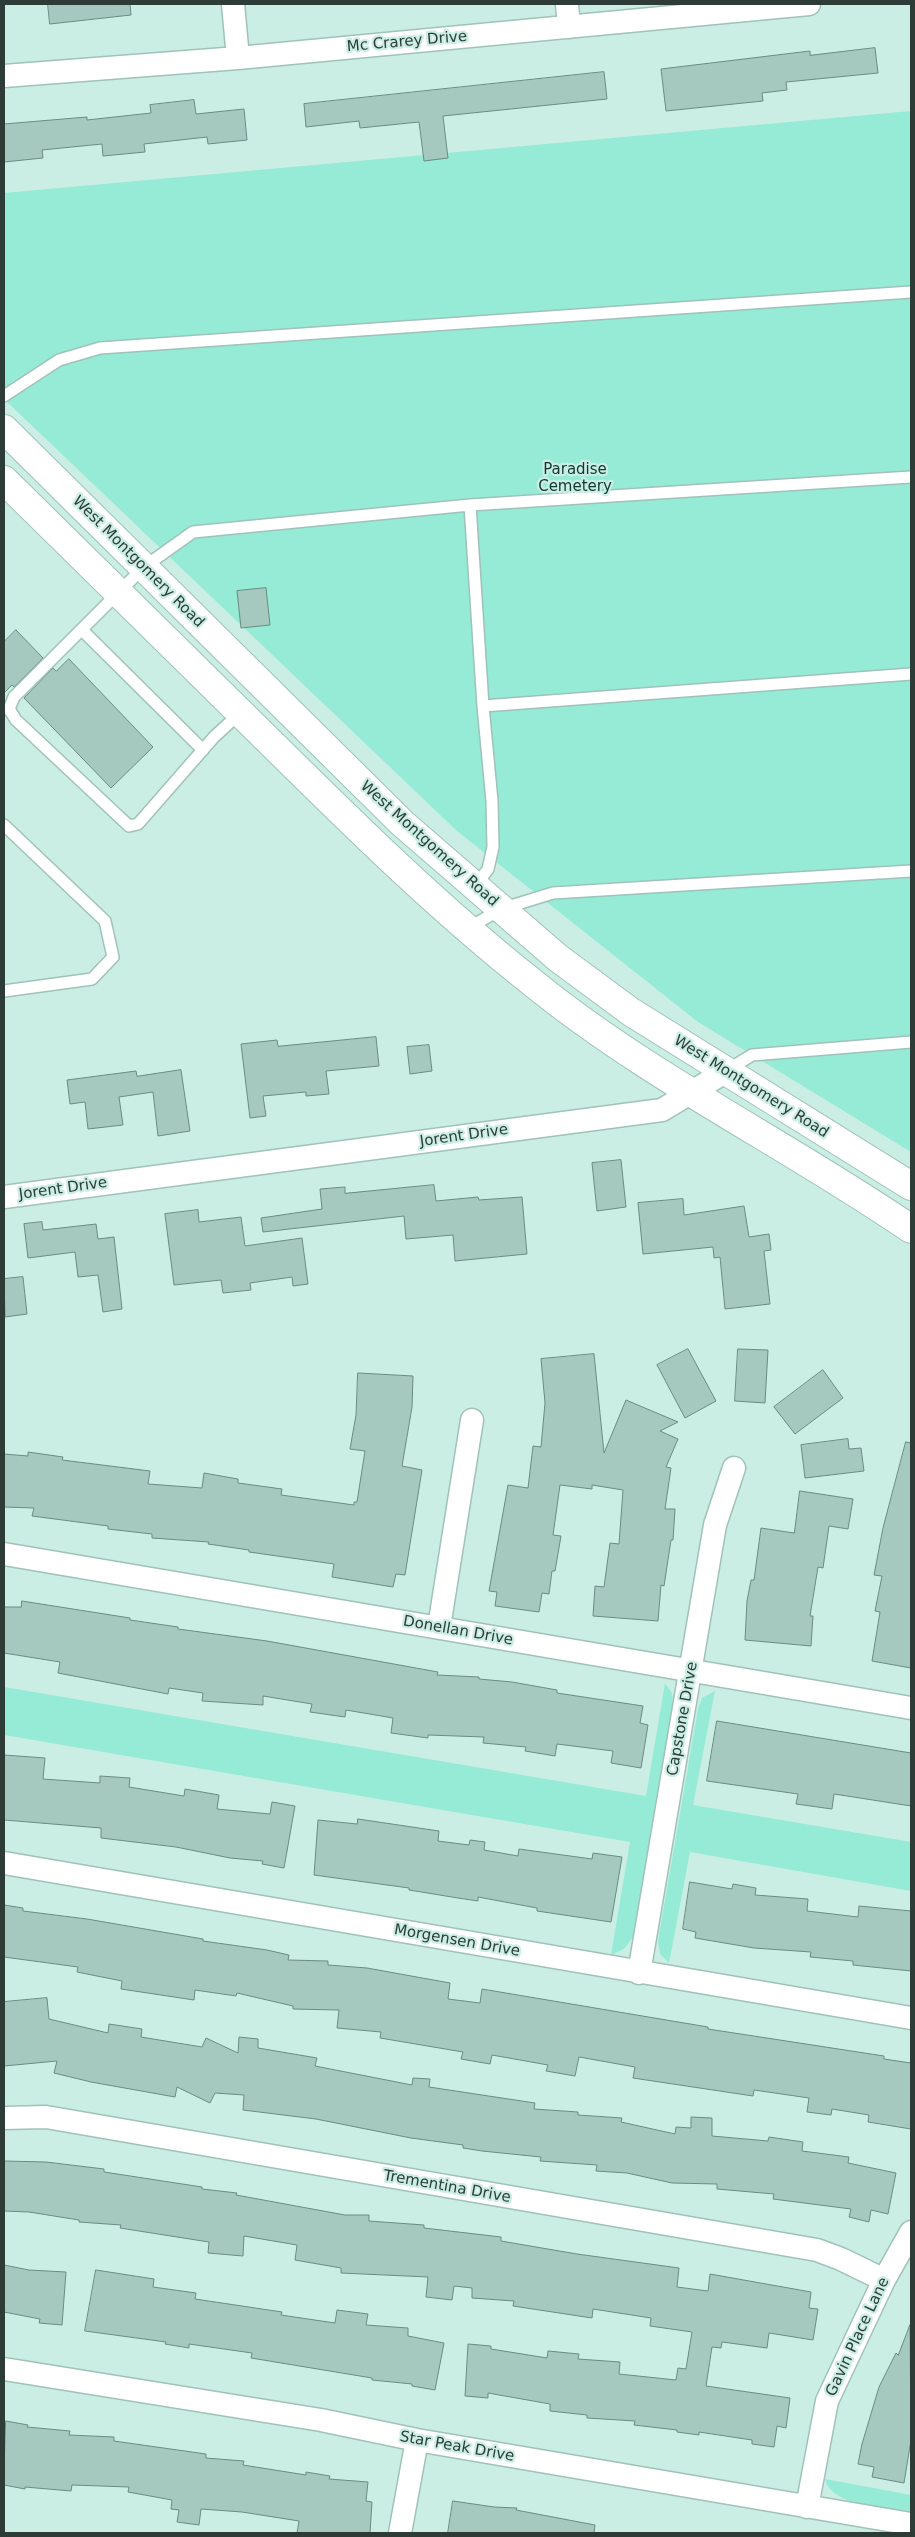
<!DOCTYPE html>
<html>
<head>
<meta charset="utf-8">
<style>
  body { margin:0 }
  #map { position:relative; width:915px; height:2537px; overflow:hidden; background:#caeee4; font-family:"DejaVu Sans",sans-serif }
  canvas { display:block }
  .frame { position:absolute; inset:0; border:5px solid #2e3c38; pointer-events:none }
</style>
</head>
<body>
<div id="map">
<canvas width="915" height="2537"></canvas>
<div class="frame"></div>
</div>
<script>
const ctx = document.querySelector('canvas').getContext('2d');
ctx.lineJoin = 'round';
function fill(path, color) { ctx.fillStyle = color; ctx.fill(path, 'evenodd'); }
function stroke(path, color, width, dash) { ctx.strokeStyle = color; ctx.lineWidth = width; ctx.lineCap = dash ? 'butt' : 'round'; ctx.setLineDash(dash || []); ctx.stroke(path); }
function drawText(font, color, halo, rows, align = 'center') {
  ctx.font = font + ' "DejaVu Sans",sans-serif'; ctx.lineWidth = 4.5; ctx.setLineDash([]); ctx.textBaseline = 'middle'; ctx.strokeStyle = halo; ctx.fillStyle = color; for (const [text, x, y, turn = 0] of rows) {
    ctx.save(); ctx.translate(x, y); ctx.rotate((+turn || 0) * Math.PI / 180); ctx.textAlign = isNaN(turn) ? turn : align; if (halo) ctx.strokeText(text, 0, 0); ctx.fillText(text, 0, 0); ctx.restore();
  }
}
const green = new Path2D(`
  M911 111V1152L698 1022 457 831 4 399V193Z
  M665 1683 672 1693 673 1705 633 1937 624 1949 611 1955 630 1842 4 1735V1687L646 1796Z
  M715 1691 693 1805 911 1842V1891L690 1852 669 1963 660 1954 658 1941 698 1709 702 1698Z
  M825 2479 911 2495V2511C888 2507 831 2507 825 2479Z`);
const building = new Path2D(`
  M48 4H130L131 15 50 24Z
  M875 48 878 73 786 82 787 90 762 93 763 101 666 111 661 69 810 51V55Z
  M604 72 607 99 443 116 448 158 424 161 419 122 360 128 359 121 306 127 304 104Z
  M194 100 196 114 244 109 247 140 208 144 207 137 144 144 145 152 103 156 102 144 42 150 43 158 4 162V124L87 117V120L151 113 150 105Z
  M266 588 270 625 241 628 237 591Z
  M16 630 43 658 14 687 12 685 4 693V642Z
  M69 659 153 747 111 788 24 698 53 668 56 671Z
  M376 1037 379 1066 326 1071 329 1094 306 1096V1092L263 1096 266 1116 250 1118 241 1044 277 1040 278 1046Z
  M429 1045 432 1071 410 1074 407 1047Z
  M181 1070 190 1131 158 1136 153 1092 119 1097 123 1125 88 1129 85 1102 70 1104 67 1080 136 1071 137 1076Z
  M621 1160 626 1207 597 1211 592 1163Z
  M434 1185 436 1201 478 1197 479 1200 522 1197 527 1254 455 1261 453 1235 406 1239 404 1216 263 1232 261 1218 322 1209 320 1189 345 1187V1193Z
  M683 1199 684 1215 744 1206 749 1237 769 1234 771 1250 764 1251 770 1304 725 1309 720 1257 714 1258 713 1247 643 1254 638 1203Z
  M198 1210 199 1222 241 1217 245 1246 302 1238 308 1284 293 1286 292 1277 250 1283 251 1290 223 1293 221 1280 174 1285 165 1214Z
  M42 1222 43 1230 96 1224 98 1239 114 1237 122 1309 103 1312 98 1275 78 1277 75 1252 28 1258 24 1224Z
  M23 1277 27 1314 5 1317 4 1279Z
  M688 1349 716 1401 685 1418 657 1365Z
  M738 1349 768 1350 765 1403 735 1401Z
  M594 1354 604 1453 626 1400 678 1422 660 1431 678 1439 666 1467 671 1468 665 1509H675L673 1540H671L664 1586 661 1585 658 1621 593 1616 595 1586 604 1587 610 1543 619 1544 623 1490 592 1485V1489L560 1485 553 1535 561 1536 555 1571H552L549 1594 542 1593 539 1612 495 1606 497 1592 489 1591 508 1485 528 1488 533 1446 541 1447 545 1403 541 1359Z
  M823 1370 843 1398 795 1434 774 1407Z
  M358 1373 413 1376 412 1407 402 1466 422 1470 405 1575 396 1574 393 1587 332 1577 334 1564 249 1552V1550L208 1544 209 1542 152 1538V1534L108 1529V1526L32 1516 34 1508 4 1507V1454L28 1456V1452L63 1457 62 1460 150 1471 148 1484 202 1488 204 1473 238 1479V1483L282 1489 281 1495 354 1505V1502H357L365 1451 350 1449 356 1415Z
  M848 1439 849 1449 861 1448 864 1471 805 1478 801 1445Z
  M906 1442 911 1443V1668L872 1661 880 1612 875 1611 882 1576 874 1575 883 1528Z
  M800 1491 853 1499 848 1529 829 1526 823 1568 818 1567 810 1616H813L811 1646 745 1640 747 1601 751 1580H754L761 1528 794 1533Z
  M22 1601 130 1618V1620L178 1627V1629L267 1641 438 1672 437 1675 479 1677V1679L512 1682 557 1690V1693L643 1706 640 1723 648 1725 641 1768 611 1763 613 1751 557 1744 555 1756 525 1751 526 1747 483 1743 484 1737 428 1735V1738L391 1733 393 1718 346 1710 345 1717 310 1712 312 1704 263 1696V1705L202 1701 203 1693 169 1688 168 1694 58 1673 60 1662 4 1653V1607H21Z
  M717 1721 911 1753V1806L834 1794 832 1809 796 1804 798 1794 707 1781Z
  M4 1755 45 1758 43 1779 100 1783V1776L130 1778 129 1787 184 1796 185 1789 219 1795 217 1809 270 1814 272 1802 295 1806 284 1868 262 1864 263 1861 230 1858 176 1847 101 1838V1828L4 1820Z
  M358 1819 439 1831 438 1841 469 1845 470 1840 485 1842 484 1850 518 1856 519 1849 592 1859 593 1853 622 1857 611 1922 537 1911V1908L478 1897V1901L458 1898 409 1890V1888L314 1875 318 1820 357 1824Z
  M690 1882 732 1889 733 1884 756 1888 755 1895 808 1899 807 1911 858 1917 859 1906 911 1911V1971L853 1965V1961L810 1957 811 1952 754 1948 695 1938 696 1932 683 1929Z
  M4 1905 23 1908V1911L87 1919 203 1939V1941L267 1950 289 1955 288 1960 328 1961V1965L367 1968 450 1983 448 1999 480 2003 482 1989 708 2027V2029L884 2056V2059L911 2063V2129L868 2122 869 2115 832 2109 831 2115 807 2112 809 2098 754 2090 753 2096 633 2078 635 2067 579 2057 575 2076 546 2071 548 2065 492 2055 490 2064 461 2059 463 2052 380 2038 381 2032 337 2028 339 2010 293 2009V2006L237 1993 236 1996 195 1990 194 2000 121 1989 122 1981 77 1972 78 1967 4 1957Z
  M47 1998 49 2019 108 2033 109 2024 142 2029 141 2037 202 2047 206 2038 238 2053 239 2037 258 2039V2048L317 2058 315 2066 412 2085 413 2078 430 2079 429 2087 535 2103 534 2109 578 2112V2115L622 2118 621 2122 675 2134 676 2127 691 2128V2117L712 2118V2136L768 2141 769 2137 803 2142 802 2151 849 2157 848 2163 896 2173 888 2214 871 2210 869 2222 849 2217 851 2209 773 2199 774 2194 717 2189V2184L672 2183 627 2173 596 2171 597 2165 540 2161 541 2157 482 2151 463 2148V2145L411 2138 316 2119 243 2110 244 2095 215 2093 210 2103 177 2087 175 2097 91 2082 54 2073 57 2061 4 2066V2002Z
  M4 2161 46 2162 104 2169V2172L202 2187V2189L237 2193 236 2195 345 2215H369V2221L424 2225V2228L501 2237V2241L577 2254 679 2268 677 2287 708 2291 710 2274 811 2292 809 2308 818 2309 813 2340 769 2333 767 2348 722 2342 721 2348 712 2347 706 2386 790 2398 786 2428 777 2426 774 2447 752 2444V2440L699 2432V2435L677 2432V2430L634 2425 635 2421 587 2418V2415L550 2411V2404L488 2393V2398L465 2396 468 2344 491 2346V2349L547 2358 548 2351 579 2354 578 2359 620 2362 619 2374 676 2380 678 2368 686 2369 692 2332 650 2326 651 2318 593 2309 592 2318 513 2306 514 2301 472 2298V2288L454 2286 452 2300 426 2297 428 2277 341 2273V2268L295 2260 297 2245 244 2236 243 2256 208 2253 209 2242 120 2228 121 2225 79 2222V2220L29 2212 4 2211Z
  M4 2265 29 2270 66 2272 62 2325 39 2323 40 2319 4 2312Z
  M96 2270 154 2279 153 2287 196 2293 195 2299 282 2312 281 2315 335 2323 337 2310 368 2314 366 2325 408 2328V2336L444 2343 435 2390 412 2386V2384L372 2380V2378L251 2358 252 2353 189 2344V2348L165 2344 166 2342 85 2331Z
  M910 2325 911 2440 904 2483 872 2477 874 2467 858 2464 862 2444 879 2387 896 2353 898 2355Z
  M6 2421 28 2425 27 2427 70 2431 69 2435 114 2437V2441L206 2454V2458L244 2461 243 2465 306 2475V2472L330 2476 329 2479 368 2482 366 2501 372 2502 370 2533H297L299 2521 242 2512 201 2509 199 2525 177 2522 179 2510 171 2509 172 2500 128 2492 129 2487 72 2485 71 2491 25 2487V2489L4 2485Z
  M453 2501 494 2507 517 2508 516 2510 595 2525 594 2533H448Z`);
const lane = new Path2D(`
  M4 396 59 360 100 348 911 292
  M470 505 483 706 492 801 493 847 488 869 475 887
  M82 630 203 750
  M483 706 911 674
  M240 713 214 737 138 824 129 826 16 720 9 709 14 697 144 567 193 532 470 505 911 477
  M4 825 105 921 113 957 92 979 4 991
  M467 929 501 909 553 893 911 871
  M726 1071 752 1055 911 1042`);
const street = new Path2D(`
  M233 4 238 58
  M567 4 569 27
  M4 76 238 58 809 4
  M4 1197 662 1110 725 1072
  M4 1554 911 1708
  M439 1627 472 1420
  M4 1863 911 2018
  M639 1973 715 1525 734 1468
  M4 2118 46 2117 817 2250 841 2259 884 2280
  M4 2369 321 2420 417 2440 911 2524
  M807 2507 827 2401 884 2280 911 2232
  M400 2533 417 2440`);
const secondary = new Path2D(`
  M4 429 402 823 558 958 631 1012 911 1186
  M4 480C91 566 179 652 266 738 352 823 438 908 533 983 650 1078 787 1144 911 1229`);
const streetNames = [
  ["Mc Crarey Drive",407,42,-5],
  ["West Montgomery Road",138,562,45],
  ["West Montgomery Road",429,844,42],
  ["West Montgomery Road",751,1087,32],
  ["Jorent Drive",464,1136,-8],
  ["Jorent Drive",63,1189,-8],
  ["Donellan Drive",458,1631,10],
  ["Capstone Drive",683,1719,-80],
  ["Morgensen Drive",457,1941,10],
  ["Trementina Drive",447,2187,10],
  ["Gavin Place Lane",858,2337,-65],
  ["Star Peak Drive",457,2447,10]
];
const parkNames = [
  ["Paradise",575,470],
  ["Cemetery",575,487]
];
fill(green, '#95ebd6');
fill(building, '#a6c9bf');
stroke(building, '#6a8b83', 1);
stroke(lane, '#9fc2b9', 14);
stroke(street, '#9fc2b9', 25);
stroke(secondary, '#9fc2b9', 30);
stroke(lane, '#fff', 11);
stroke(street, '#fff', 22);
stroke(secondary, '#fff', 28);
drawText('15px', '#2e3c38', '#caeee4', streetNames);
drawText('15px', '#0e3830', '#caeee4', parkNames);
</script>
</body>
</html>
